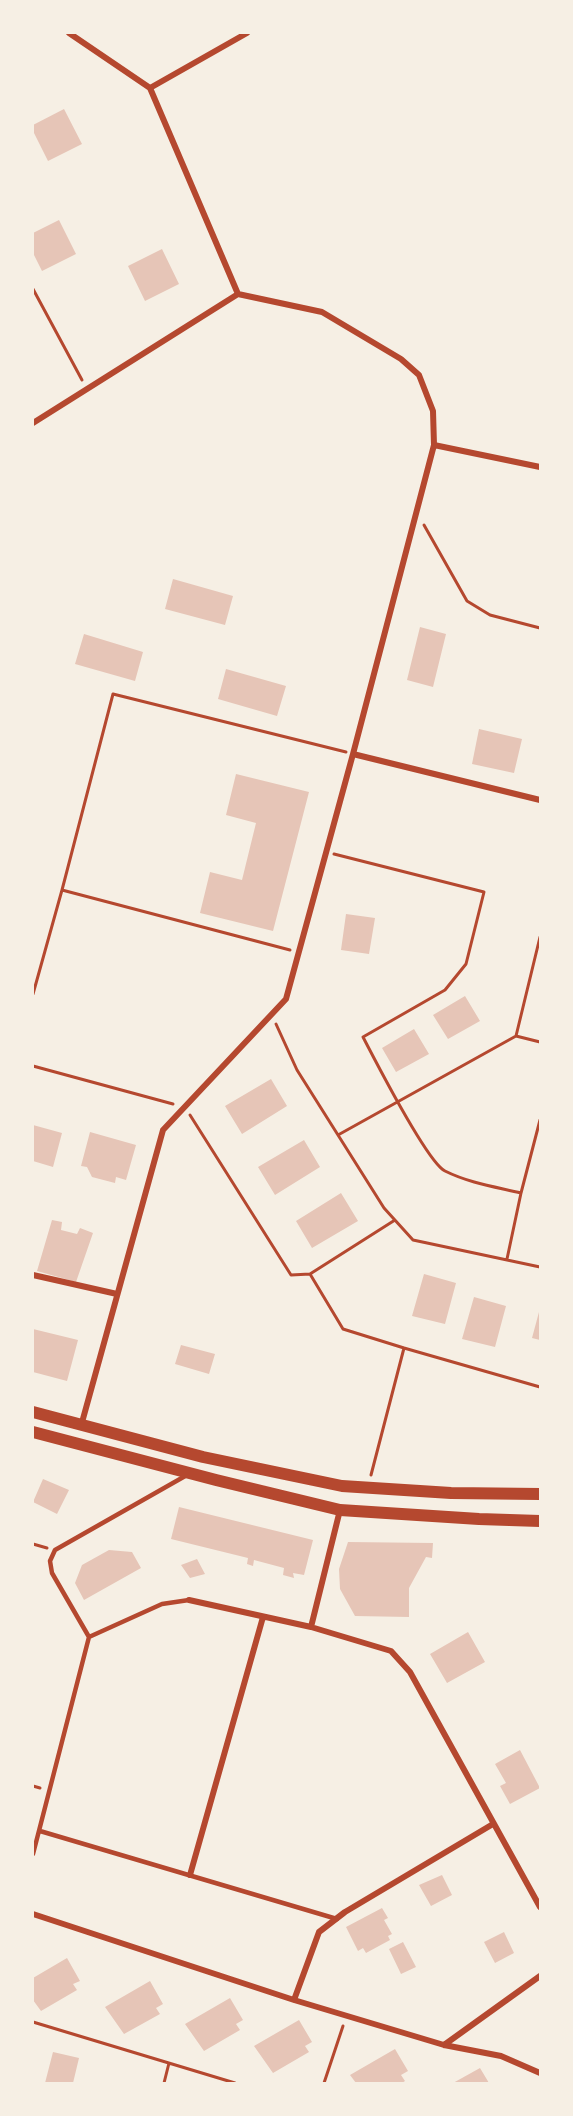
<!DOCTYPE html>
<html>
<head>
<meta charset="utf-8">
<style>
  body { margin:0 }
  #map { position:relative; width:573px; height:2116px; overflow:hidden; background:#f6efe4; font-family:"Zilla Slab",serif }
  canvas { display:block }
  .frame { position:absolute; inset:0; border:34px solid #f6efe4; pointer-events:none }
</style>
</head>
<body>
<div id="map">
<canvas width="573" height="2116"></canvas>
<div class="frame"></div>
</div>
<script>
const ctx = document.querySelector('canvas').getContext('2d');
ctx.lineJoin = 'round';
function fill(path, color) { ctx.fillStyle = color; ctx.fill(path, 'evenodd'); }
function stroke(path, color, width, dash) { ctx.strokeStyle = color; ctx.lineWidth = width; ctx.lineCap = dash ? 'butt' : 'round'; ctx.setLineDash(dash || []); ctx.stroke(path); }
const building = new Path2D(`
  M64 109 82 144 48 161 33 131V125Z
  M59 220 76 254 42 271 33 253V233Z
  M162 249 179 284 145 301 128 266Z
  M173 579 233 596 225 625 165 609Z
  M420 627 446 634 433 687 407 680Z
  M84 634 143 652 135 681 75 664Z
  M226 669 286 686 277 716 218 699Z
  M479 729 522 739 514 773 472 764Z
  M236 774 309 792 273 931 200 913 210 872 242 880 256 823 226 815Z
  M346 914 375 918 369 954 341 950Z
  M465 996 480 1021 448 1039 433 1015Z
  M414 1029 429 1054 396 1072 382 1048Z
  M271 1079 287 1106 242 1134 225 1106Z
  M33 1125 62 1133 53 1167 33 1161Z
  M90 1132 136 1145 126 1180 116 1177 115 1183 92 1177 87 1167 81 1166Z
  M304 1140 320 1167 275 1195 258 1167Z
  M341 1193 358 1221 312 1248 296 1221Z
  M52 1220 62 1222 61 1230 77 1234 80 1228 93 1233 76 1282 37 1271Z
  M424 1274 456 1283 445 1324 412 1316Z
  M474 1297 506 1306 495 1347 462 1339Z
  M539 1312H540V1340L532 1338Z
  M33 1329 78 1340 67 1381 33 1372Z
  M181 1345 215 1354 209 1374 175 1364Z
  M43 1479 69 1490 57 1514 33 1502Z
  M179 1507 313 1540 304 1575 293 1573 294 1578 283 1575 284 1568 254 1560 253 1566 247 1564 248 1558 171 1539Z
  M348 1542 433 1543 432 1558 426 1557 409 1588V1617L355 1616 340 1589 339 1569Z
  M109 1550 132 1552 141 1568 84 1600 75 1583 82 1565Z
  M197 1559 205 1574 190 1578 181 1565Z
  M468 1632 485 1662 447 1683 430 1654Z
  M520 1750 540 1788 510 1804 500 1786 506 1783 495 1764Z
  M442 1875 452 1895 431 1906 419 1885Z
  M382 1908 388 1918 384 1920 392 1934 388 1936 390 1940 366 1953 363 1948 358 1951 346 1927Z
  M504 1932 514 1953 495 1963 484 1942Z
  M403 1942 416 1967 401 1974 389 1949Z
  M67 1958 80 1981 73 1984 77 1990 41 2011 33 2000V1978Z
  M150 1981 163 2004 156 2008 160 2014 124 2034 105 2007Z
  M230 1998 243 2020 236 2024 240 2030 204 2051 185 2024Z
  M299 2020 312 2042 305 2046 309 2052 273 2073 254 2046Z
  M395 2049 408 2071 401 2075 405 2081 402 2083H356L350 2075Z
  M53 2052 79 2058 73 2083H45Z
  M480 2068 489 2083H453Z`);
const path = new Path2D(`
  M33 289 82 380
  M424 525 467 601 490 615 540 628
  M334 854 484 892 466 964 445 990 363 1037C375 1060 427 1162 445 1171 469 1183 496 1187 521 1193L507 1259
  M540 937 516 1036 540 1042
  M290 950 62 890 113 694 346 752
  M33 994 62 890
  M276 1024 297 1070 384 1208 413 1240 540 1267
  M33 1066 173 1104
  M190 1115 291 1275 310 1274
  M338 1135 516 1036
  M521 1193 540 1120
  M404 1348 540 1387
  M371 1475 404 1348 343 1329 310 1274 395 1220
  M33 1544 47 1548
  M33 1786 40 1788
  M33 2022 235 2083
  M164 2083 169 2063
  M324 2083 343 2026`);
const service = new Path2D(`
  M89 1637 162 1604 189 1600
  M40 1831 337 1919
  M33 1854 89 1637 52 1573 50 1561 55 1550 187 1475`);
const minor = new Path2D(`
  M69 33 150 88 247 33
  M150 88 238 294
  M33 423 238 294 322 312 401 359 419 375 433 411 434 445 353 754 286 999 163 1130 81 1426
  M434 445 540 467
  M353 754 540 800
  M33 1275 117 1294
  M340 1510 311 1627 391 1651 410 1672 540 1907
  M189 1600 311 1627
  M493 1824 345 1912 319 1932 294 2000 444 2045 501 2056 540 2073
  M190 1875 263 1617
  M33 1914 294 2000
  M444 2045 540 1976`);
const secondary = new Path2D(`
  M33 1412 203 1457 342 1486 451 1493 540 1494
  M33 1432 216 1480 340 1510 479 1519 540 1521`);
fill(building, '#e6c5b7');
stroke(path, '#b5482f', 3);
stroke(service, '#b5482f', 4.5);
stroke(minor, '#b5482f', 6);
stroke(secondary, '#b5482f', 12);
</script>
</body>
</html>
